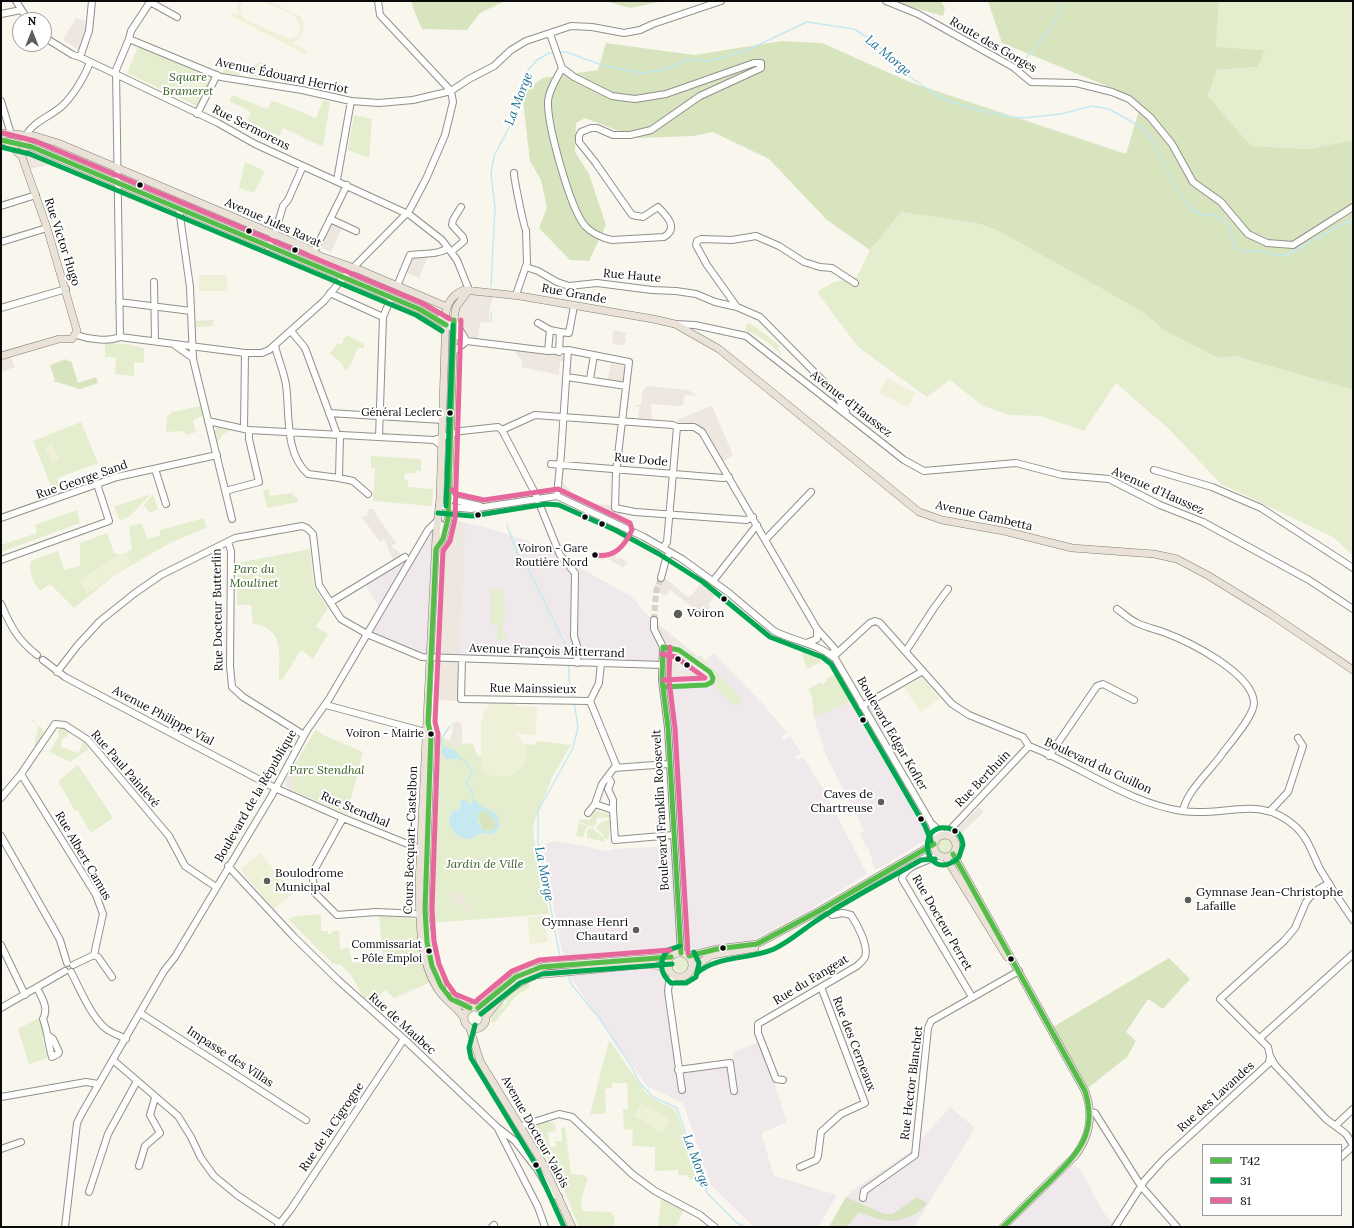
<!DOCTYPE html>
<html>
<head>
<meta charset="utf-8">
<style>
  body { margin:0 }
  #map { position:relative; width:1354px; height:1228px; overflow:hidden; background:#f9f6ee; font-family:Lora,serif }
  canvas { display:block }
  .frame { position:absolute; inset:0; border:2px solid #0a0a0a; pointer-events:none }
  .legend { position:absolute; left:1202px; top:1144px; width:140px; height:72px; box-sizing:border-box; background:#fff; border:1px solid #9d9d9d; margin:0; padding:5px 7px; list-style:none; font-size:12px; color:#0a0a0a }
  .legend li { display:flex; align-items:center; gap:8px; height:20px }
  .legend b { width:20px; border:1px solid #9d9d9d }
  .north { position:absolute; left:12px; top:12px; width:40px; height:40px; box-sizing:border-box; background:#fff; border:1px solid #9d9d9d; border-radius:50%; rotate:0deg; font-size:11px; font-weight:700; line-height:16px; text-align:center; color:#0a0a0a }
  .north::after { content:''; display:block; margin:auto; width:14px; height:18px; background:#5e5d5a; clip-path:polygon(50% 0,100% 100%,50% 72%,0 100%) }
</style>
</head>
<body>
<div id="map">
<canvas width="1354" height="1228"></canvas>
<div class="frame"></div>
<ul class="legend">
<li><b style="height:5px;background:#54bd49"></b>T42</li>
<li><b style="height:5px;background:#00a651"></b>31</li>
<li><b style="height:5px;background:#e7679c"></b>81</li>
</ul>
<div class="north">N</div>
</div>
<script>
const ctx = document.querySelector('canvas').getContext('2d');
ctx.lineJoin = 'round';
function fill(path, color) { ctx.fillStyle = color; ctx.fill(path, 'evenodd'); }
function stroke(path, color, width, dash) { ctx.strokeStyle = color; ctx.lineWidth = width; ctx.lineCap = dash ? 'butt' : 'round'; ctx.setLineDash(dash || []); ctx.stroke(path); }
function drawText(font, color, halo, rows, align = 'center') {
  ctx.font = font + ' Lora,serif'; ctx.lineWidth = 4; ctx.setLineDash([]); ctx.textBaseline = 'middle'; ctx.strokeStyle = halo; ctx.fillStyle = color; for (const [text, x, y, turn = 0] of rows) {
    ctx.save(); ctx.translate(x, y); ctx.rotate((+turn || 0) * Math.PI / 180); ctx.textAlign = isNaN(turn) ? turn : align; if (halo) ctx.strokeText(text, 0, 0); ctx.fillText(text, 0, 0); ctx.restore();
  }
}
const industrial = new Path2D(`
  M434 516 485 527 556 550 573 559 577 566 629 595 635 600 643 611 697 656H701L705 661 713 653 764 705 787 733 781 738 783 741 790 736 801 753 795 757 797 760 803 757 823 788 867 874 804 913 749 942 699 949 566 960 562 951 558 932 543 844 557 841 607 851 613 849 678 846 665 662 424 656 367 630 380 609 365 584 410 555Z
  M851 701 931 837 875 870 868 847 866 848 860 833 864 830 823 749 824 748 814 718Z
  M664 961 676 1069 734 1062 733 1054 736 1051 759 1042 761 1043 787 1122 761 1133 774 1176 837 1195 818 1227H754L711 1185 683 1103 647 1086 568 974Z
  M950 1107 975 1128 914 1227H829L851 1191 911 1151Z
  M1073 1165 1081 1170 1103 1212 1114 1224 1112 1227H1011L1052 1181Z`);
const green = new Path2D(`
  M1219 1H1353V140L1309 149 1251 146 1208 96 1217 70 1258 67 1265 50 1216 47Z
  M138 47 212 78 197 106 127 73Z
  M263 63 288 74 292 83 248 75C251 68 254 62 263 63Z
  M226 65 227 66 241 72 239 75 222 73Z
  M232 95 267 109 272 101 276 102 316 118 323 100 330 102 323 147 283 128 279 136 247 121 251 112 229 101Z
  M354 115 372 119 369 158 348 150Z
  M245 162 265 171 254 193 239 188Z
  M901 212 977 223 999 231 1141 311 1167 332 1218 358 1235 356 1353 390V556L1333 537 1221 484 1169 429 1116 383 1084 431 1040 416 1009 415 983 406 950 380 927 397 858 347 817 292 834 282 857 277 870 250Z
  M213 320V326L196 327 195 321Z
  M747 323 753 325 780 346 778 348 782 354 781 355C772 344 758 335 745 330Z
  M347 335 364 344V348H359L357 350 350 366 345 371 342 364 330 353 338 343 340 345 344 341 343 339Z
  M105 343 127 344 144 348V363L134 362V376L115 374 116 358 105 357Z
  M201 406 203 416 193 420 196 432 186 435 185 431 166 432 167 416 172 412Z
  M81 422 98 463 57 478 62 492 54 494 33 441Z
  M217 427 230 431 223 434 216 445 213 434Z
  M371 456 421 459V471L417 470 416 473H405L404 480 408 481V487L433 489 432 506 373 501 375 468H371Z
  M269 489 270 496 291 493 297 498 298 502 267 508 263 491Z
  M151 494 130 516 120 521 114 507Z
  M153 494 158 509 149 513 146 507 143 506Z
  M77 510 80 523 1 552V545L37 533 35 525Z
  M204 518 207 527 170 543 116 574 74 608 50 584 40 591C33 582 28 572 31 561L58 551 64 570 80 566V543L107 533 114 553 123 555 132 549 129 526 141 523 148 539 160 535V530Z
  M310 549 314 587 328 608 316 627 328 634 313 659 301 650 282 680H279C279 656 285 627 253 624L251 605H237V563Z
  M491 590H503L505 611 503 635H507V640L497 639 498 625H490Z
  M678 640 697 656H701L742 699 735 707 715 687 717 677 711 668Z
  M800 648 817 654 821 662 807 669Z
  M837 674 851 701 814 718 812 697 808 689 821 682 823 684 827 681 826 679Z
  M32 720H34L35 724 43 729V734L36 746H34L38 728Z
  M60 728 69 729 67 737 62 738 61 747 79 753 83 741 89 749 70 762 49 752 59 736 58 731Z
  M316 729 323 735 363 752 347 814 289 789 286 779Z
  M436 735C445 737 451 743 461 746L462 743 473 744 478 757 505 742 535 745 536 741 571 745 553 775 533 825 534 839 549 914 430 923 429 911Z
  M78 765 113 818 91 833 78 811H75L58 781Z
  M594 810 612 815V817L597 818 596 823 593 827 579 822 580 819 590 820Z
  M610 820 609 837 607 840 596 827 604 821Z
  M579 823 591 827 586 828 583 837 576 836Z
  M592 828 604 838 605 842 587 838V830Z
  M938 846a7 7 0 1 1 14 0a7 7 0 1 1-14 0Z
  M321 914V931H328V934H331L332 931H339L340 949 349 948 352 963 383 959 379 915 418 919 431 982 394 998 385 990 369 1008 351 975 341 965 332 963 288 919 296 916Z
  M674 965a7 7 0 1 1 14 0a7 7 0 1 1-14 0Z
  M526 982 530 985 529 988 517 995 495 1022H491L492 1016 502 1002 504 1005 497 1017 507 1002 505 999 516 988Z
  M40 1017 46 1035 42 1038 48 1058 29 1064 18 1029Z
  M609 1040 646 1093 656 1100 676 1110 695 1170V1178L691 1180 686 1175H678V1170L655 1171V1147L632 1146 633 1130 624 1129 623 1109H628L627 1083H612V1088L605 1089 606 1113 590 1115Z
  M546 1121 555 1123 556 1131 548 1132 550 1147H556L555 1141H562L561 1128 565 1127 571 1174 584 1175 588 1179C585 1188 578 1201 583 1211L611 1212 614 1217 615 1227H579L564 1190 530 1126Z
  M661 1198 684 1210 676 1227H658Z`);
const forest = new Path2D(`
  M412 1H505L480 13 467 30 422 29 413 8Z
  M605 1H664L630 8Z
  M890 1H941L945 8 943 16Z
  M988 1H1219L1216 47 1265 50 1258 67 1217 70 1208 96 1251 146 1309 149 1353 140V390L1235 356 1218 358 1167 332 1141 311 999 231 977 223 901 212 870 250 827 220 769 159 713 132 693 136 637 138 585 118 576 123 575 152 589 174 606 225 589 261 570 260 539 228 547 208 541 180 530 161 522 93 543 78 598 70 606 43 694 55 782 41 822 43 912 83 1126 154 1141 104 1129 95 1002 43Z
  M67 359V361H71L78 383 96 377 98 383 80 389 53 381 55 380 50 365Z
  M486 810 496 823 495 828 491 831 482 829 478 816 480 812Z
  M1169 958 1190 979 1163 1009 1148 999 1126 1032 1136 1041 1127 1057 1088 1088 1053 1027Z
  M846 1197 884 1214H893L917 1197 927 1203C918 1216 899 1223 883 1220 875 1219 867 1215 859 1212L847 1227H829Z`);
const pitch = new Path2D(`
  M239 1H243C240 7 239 12 244 19L289 39 298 36C309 15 277 8 262 1H269L300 16C307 27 303 37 293 43L307 50 306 54 231 16 232 12 238 15 237 9Z
  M190 74 206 82 195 102 180 95Z
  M199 275H227V291H199Z
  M887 378 915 393 908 407 879 393Z
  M52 444 59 458 58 460 52 462 45 447Z
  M124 552 132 562 87 594 79 580Z
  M922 677 940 699 920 712 904 687Z
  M489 702 516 703V706L537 707 536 735 516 734 527 747 525 765 512 776H492L481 770V719H483L484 708H488Z
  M260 853 294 893 274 909 240 869Z
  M543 916 548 942 530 944 527 917Z
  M641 1103 670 1119 662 1133 634 1116Z`);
const plaza = new Path2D(`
  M76 18 85 21 86 32 80 51 63 40Z
  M26 150 47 158 49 165 29 169 25 154Z
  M332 224 342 228 331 252 321 248Z
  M429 254 419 278 403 271 410 255Z
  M475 294 493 296 489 311V323L480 322 478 340 467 335 459 324 458 315V310L468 297Z
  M615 330 627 333 624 336 626 339 624 345 612 344 613 333Z
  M516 350 561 354 565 357V361H560L559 375 526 368 522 367V361L516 353Z
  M10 356 15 367 1 372V358Z
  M611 363 626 367 623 383 607 381Z
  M648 386 688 390 698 396 686 395 683 398 684 404 679 406 651 404 652 419 638 418 640 407H636L637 404 641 405 643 390Z
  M712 406 733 455 723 462 700 425 678 424 677 420Z
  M561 480 572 493 584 501 589 504 610 505 622 512 619 520 614 517 613 519 595 511 596 509 584 504 583 506 562 492 561 494 554 492 555 486 553 481Z
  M368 509H375V513L396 543 391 546 405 557 400 560H393L384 539 380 542 361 516H367Z
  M451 520 465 523 458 701 437 700 440 555 447 542Z
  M614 552 617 554 615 558 618 559 619 557 627 562 623 568 605 557 603 561 598 558 600 554Z
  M659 578 666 579 688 597 691 596 704 579 719 590 708 605 710 607 704 616 670 590 666 596 653 589Z
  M655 622 663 630 669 633 667 636 672 640 674 637 711 669 677 643 666 642 660 631 656 627Z
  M667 652H670L671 654H678V656H670V658H681L673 660V662H684V663H672V666H687L677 667 675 671 707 673 709 676 702 682 701 681 707 677 705 675 696 682 701 676 699 674 690 681 695 676 693 674 684 681 683 680 689 676 687 674 675 673 671 683 666 682 667 661 665 658H667Z
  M876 701 893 730 891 731 898 743 893 746 889 744 892 739 887 729 883 731 866 707Z
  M456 721 462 724V743L461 746 454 747 449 741 453 731 452 723Z
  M289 774 294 782V791L286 787 285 782Z
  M979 807 984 812 957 837 956 830Z
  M451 890 464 898 469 908 467 910 455 901 451 896Z`);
const water = new Path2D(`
  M443 746 456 751 460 757 455 759H446L441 753Z
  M474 799C476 800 477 803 480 805 485 809 491 809 496 814 501 820 500 832 492 834 488 835 486 833 483 833 478 833 474 839 469 839 455 839 443 823 453 811L460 809 461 800H466L470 805ZM484 810 495 820V828L491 831C481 832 477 824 478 814Z`);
const stream = new Path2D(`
  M559 52H566L605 66 642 73 663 70 688 60 708 61 743 52 807 22 854 29 873 41 910 77 926 88 946 100 971 108 1006 116 1022 118 1061 114 1092 106 1109 109 1143 128 1153 141 1179 192 1191 209 1200 214 1213 215 1223 220 1230 228 1235 247 1241 251H1258L1284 256 1353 219
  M1018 65C1031 55 1063 17 1062 1
  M491 286 495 208 491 174 494 156 513 120 528 70 537 60 549 53H555
  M491 322V312
  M507 525 519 558 529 570 564 642 569 660
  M569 664V680L573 698
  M443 747 441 739 450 726
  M459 758 465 761 472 771 466 783 473 793 474 799
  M561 962 538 842V811L573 748 578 727 574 702
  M567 974 572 985 599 1018 632 1067 639 1082 653 1097 677 1108 693 1157 708 1194 737 1223 746 1227`);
const minorTunnel = new Path2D(`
  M654 620 656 592 661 578`);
const minor = new Path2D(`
  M16 1 28 20
  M378 1 380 15 451 91
  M886 1 918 14 1013 67 1031 82 1076 83 1112 92 1129 99 1150 117 1172 144 1193 182 1221 202 1248 234 1267 243 1293 245 1353 207
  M1 14 21 10
  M550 34 562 68
  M44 37 73 55 80 57 218 123 255 144 410 215 442 240 457 260 469 290
  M129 39 131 31 150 2 177 17
  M80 57 89 31 92 1
  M754 63H761V68L700 96 651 130 630 135H613L597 128H591L581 132 579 136V142L595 162 632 215 643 217 658 207C667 216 679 228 664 237L612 240C602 238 592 233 585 226 570 208 547 125 548 101 549 89 557 78 562 68L574 77 612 96 635 99 666 94Z
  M1 101 11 134
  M197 114 217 75
  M26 135C35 120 50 117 62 106 73 96 85 76 90 62
  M514 173C514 179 524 228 526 230L527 263 516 295
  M337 180 351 101
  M1 206 36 195
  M179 209 190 287 193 359 232 519
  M330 219 356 231
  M1 242 47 228
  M268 247 276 230 283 206 288 200 303 166
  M314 252 347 185
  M451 252 464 241 463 237 452 225 453 220 461 207
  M526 267 538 271 557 282 569 286 597 283 652 290 676 291 696 294 715 302 737 307 760 317 836 394 846 412
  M154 282 155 341
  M397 286 410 255C423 253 438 255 448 248
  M330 293 383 317
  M119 302 191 311
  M737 307 707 265 696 245 697 241 701 239 732 240 756 236 779 246 804 262 820 267 832 268 855 283
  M1 308 66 289
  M441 315 460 338 467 341 548 351 568 350 629 362
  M454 320 466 340
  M538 323 550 330
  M675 324 695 325 746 336 904 460 924 471 1016 463 1062 475 1109 479 1160 505 1203 522 1309 580 1353 609
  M560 332 569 333 574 306
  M76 335C88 339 108 342 120 337L245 353H262L269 350 324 301 343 278 409 211 426 179 445 135 453 102 451 91
  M120 337 116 70 129 39 221 77 302 90 351 101 379 103 413 100 451 91 469 79 494 66 511 50 526 41 571 26 592 27 624 33 640 30 653 24 721 1
  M176 346 193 358
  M275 346C278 359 284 372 286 385 290 413 284 453 308 474L339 478 340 436 337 434 305 348 291 331
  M548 351 550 330 560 332 559 352
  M453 352 467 341
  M629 362 616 472 615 508 635 512 746 520 753 517
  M567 377 626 386
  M590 379 594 355
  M329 413 443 420
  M208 421 249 430 434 440 441 445
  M244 429 245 353
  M502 430 535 493 560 555 575 573 574 636 577 646V663
  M379 437 383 317 391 298
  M434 440 461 431 498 427 502 430 535 415 673 425 677 427H694L702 432 817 629 834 648 836 651 833 657
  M551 464 723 478 729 477
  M155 469 166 504
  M1154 470 1212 487 1261 508 1353 568
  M339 478 353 481 368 494
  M225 491 259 482 249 439V430
  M448 495 454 500 480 506
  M557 496 561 454 568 350
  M439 506 471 509 557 496 644 537 682 559 729 593 774 631C793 641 816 643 833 657
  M1 518 117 477 217 455
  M766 539 811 492
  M228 542 231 551 230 666 232 687 243 697 304 735
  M663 548 667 542 677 427
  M1 560 109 521 97 484
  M661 578 666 559 670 552
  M713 581 757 525
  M331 602 405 557
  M1 604C11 627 17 639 37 655
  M1117 609C1124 614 1130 620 1137 623 1145 627 1155 629 1163 632 1188 641 1253 673 1254 703 1254 716 1230 743 1222 754 1210 771 1186 792 1183 811
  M654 620V629L663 647 662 680 668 728 681 953
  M806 643 817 639V629
  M906 651 934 608 948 589
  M832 653 931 823 937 838
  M833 657 870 623 875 621 880 623 952 704 969 715 1023 737 1029 746C1079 765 1128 803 1182 811 1224 818 1259 793 1296 827 1308 838 1313 855 1320 869 1330 886 1341 903 1353 920
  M462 659 461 699 590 701
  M43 660 65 677 275 788 343 818 425 851
  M57 672 77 646 100 621 135 593 161 575 235 538 302 526 307 528 313 534 319 585 341 619 367 634 422 657 662 665
  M590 701 617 767
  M590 701 599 683 601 663
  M326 705 429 733
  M862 706 923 671
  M1049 756 1097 686 1103 684 1134 700
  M21 774 96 895 103 914 94 955 73 965
  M1 798 21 774 55 724 65 725 88 740 169 836 185 866 216 887
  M595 804 613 810V800L608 789 611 782 608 777
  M613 810 615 840 673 835
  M1270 811 1288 792 1303 746 1298 738
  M588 813 595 804 602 784 614 768 668 764
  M343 818 312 874 315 893 337 915 376 912 424 914
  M932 824 944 835
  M945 835 1029 746
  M1 836 54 929 60 940 67 963
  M938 855C926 863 906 864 902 879L972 997
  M228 866 294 937 338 980 404 1039 497 1127 515 1141 537 1169 550 1191 553 1195 559 1197
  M1 945 25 995
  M94 955 98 957 112 977
  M71 972C80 989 90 1014 104 1027 110 1033 119 1035 126 1039
  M674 976 669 983 668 991 682 1090
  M37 988C42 998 49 1008 43 1019 48 1032 48 1044 52 1057L58 1054 59 1052 53 1039 49 1036
  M1 1008 65 971
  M140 1013 306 1120
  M1260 1038 1353 954
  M1270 1056 1275 1065 1326 1119 1346 1134 1353 1145
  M113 1060 178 1116 191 1137 201 1158 214 1176 237 1195 279 1223
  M678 1070 730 1063 734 1091
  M783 1080 776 1079 758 1033V1024L857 966C860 963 864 960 865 957 869 946 857 924 851 915L843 913 832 915 827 907
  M1 1097 86 1082 98 1084
  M1091 1112 1095 1113 1141 1186 1177 1227
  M1336 1125 1353 1109
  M521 1126 559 1114 572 1117 632 1174 655 1191 700 1215 715 1227
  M497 1127 538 1207 545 1227
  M1 1149 21 1142
  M1341 1157 1353 1146
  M139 1166 145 1146 160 1133 150 1115 155 1098
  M800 1167 816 1160 818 1156 821 1132 841 1114 865 1103 821 987
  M89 1192 108 1134 137 1081
  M863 1198 864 1191 915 1155 928 1028 931 1021 1019 971
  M278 1226 291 1209 404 1039
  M65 1227 77 1123 82 1113 164 971 175 957 272 795 307 730 329 699 428 530 437 521 442 526V535
  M492 1227 494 1225
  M1115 1227 1145 1180 1164 1159 1269 1063 1270 1056 1268 1047 1220 999 1284 941 1295 928 1306 902 1314 892 1329 883`);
const major = new Path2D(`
  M1 133 35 136 58 143 307 248 320 256 360 270 447 307
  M1 140 32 147 63 160 419 309 446 325
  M7 142 22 157
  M1 356 59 339H72L77 331 47 228 22 157 25 141
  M436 549 443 539 448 519 454 320 456 307 469 290
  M431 735 425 914 430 951 442 988
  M934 846a11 11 0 1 1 22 0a11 11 0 1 1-22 0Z
  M953 854 1085 1091C1094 1115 1090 1137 1074 1157L1003 1227
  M946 858 1007 957
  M668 965a12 12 0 1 1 24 0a12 12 0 1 1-24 0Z
  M689 956 717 949 757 944 819 911 934 844
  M692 968 712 955 755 948
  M448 996 459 1004 470 1008
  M464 1018a11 11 0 1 1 22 0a11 11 0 1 1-22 0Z
  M478 1008C490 1002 498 991 508 983 518 974 532 969 546 966L671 957
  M486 1017C501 996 511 985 536 975L650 964 669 969
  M464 1018C456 1006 444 1000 437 988 418 958 420 916 419 882L436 537 440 498 446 312C448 301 454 294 464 290L520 296 653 319 675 324 719 349 919 512 942 520 1004 531 1072 548 1154 554 1177 559 1209 576 1269 613 1353 670
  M470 1029 480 1061 542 1162 572 1227`);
const bus1 = new Path2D(`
  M1 140 32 147 419 309 446 325
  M454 320 448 519 443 539 436 549 428 723 431 734 425 910 427 942 432 966 441 986 451 999 470 1008
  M663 647 662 680 668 728 681 953
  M663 647 679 650 710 672 713 678 712 682 706 685 663 687
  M953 854 1085 1091C1099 1135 1076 1155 1047 1184 1032 1198 1018 1213 1003 1227
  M689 956 717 949 757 944 819 911 934 844
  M478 1008 516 977 541 967 671 957`);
const bus2 = new Path2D(`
  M1 147 30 154 416 315 442 331
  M446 506 453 325
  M438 513 472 516 546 504 559 505 615 530 659 554 703 582 770 637 822 657 831 664 925 826 931 841
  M956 860C923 883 915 818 951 829 959 831 962 838 963 845L959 857
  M680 946 668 950C658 961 660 974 671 983H686L696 977 699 963 694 952
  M697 973C718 955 749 960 774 949 789 942 800 932 813 923 847 900 885 881 921 860L935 859
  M481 1014 520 983 542 974 672 964
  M475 1025 469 1048 471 1058 536 1165 564 1227`);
const bus3 = new Path2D(`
  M3 133 35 141 422 303 450 319
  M461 320 455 519 450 541 443 551 435 722 438 734 432 910 434 941 439 964 447 983 455 994 472 1001
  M452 490 457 494 484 500 558 489 630 523 632 530C624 547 614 558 595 555
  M670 647 669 680 675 728 688 953
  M662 654 676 657 705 678 663 680
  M475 1002 512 971 539 960 670 950`);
const markers = [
  [140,185,3.5,"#0a0a0a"],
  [249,231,3.5,"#0a0a0a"],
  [295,250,3.5,"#0a0a0a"],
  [450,413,3.5,"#0a0a0a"],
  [478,515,3.5,"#0a0a0a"],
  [585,517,3.5,"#0a0a0a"],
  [602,524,3.5,"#0a0a0a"],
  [595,555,3.5,"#0a0a0a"],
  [724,599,3.5,"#0a0a0a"],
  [678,614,5,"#5e5d5a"],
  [678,659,3.5,"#0a0a0a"],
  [687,665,3.5,"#0a0a0a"],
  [863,720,3.5,"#0a0a0a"],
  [431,734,3.5,"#0a0a0a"],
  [881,802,4,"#5e5d5a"],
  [921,819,3.5,"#0a0a0a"],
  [955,831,3.5,"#0a0a0a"],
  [267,881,4,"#5e5d5a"],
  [1188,900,4,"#5e5d5a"],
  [636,930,4,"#5e5d5a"],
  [723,948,3.5,"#0a0a0a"],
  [429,951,3.5,"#0a0a0a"],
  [1011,959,3.5,"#0a0a0a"],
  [536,1165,3.5,"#0a0a0a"]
];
const busNames = [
  ["Général Leclerc",442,413],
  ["Voiron - Gare",588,549],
  ["Routière Nord",588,563],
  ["Voiron - Mairie",424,734],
  ["Commissariat",422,945],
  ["- Pôle Emploi",422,959]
];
const streetNames = [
  ["Route des Gorges",993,45,30],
  ["Avenue Édouard Herriot",282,76,12],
  ["Rue Sermorens",251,128,27],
  ["Avenue Jules Ravat",273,223,24],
  ["Rue Victor Hugo",62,242,72],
  ["Rue Haute",632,276,5],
  ["Rue Grande",574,294,10],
  ["Avenue d'Haussez",851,404,38],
  ["Rue Dode",641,460,5],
  ["Rue George Sand",82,480,-19],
  ["Avenue d'Haussez",1158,491,24],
  ["Avenue Gambetta",984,516,13],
  ["Rue Docteur Butterlin",218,610,-91],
  ["Avenue François Mitterrand",547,651,2],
  ["Rue Mainssieux",533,689,1],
  ["Avenue Philippe Vial",163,716,28],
  ["Boulevard Edgar Kofler",892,734,60],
  ["Boulevard du Guillon",1098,766,25],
  ["Rue Paul Painlevé",125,769,49],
  ["Rue Berthuin",983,779,-46],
  ["Boulevard de la République",256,796,-60],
  ["Rue Stendhal",355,810,23],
  ["Boulevard Franklin Roosevelt",661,810,-93],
  ["Cours Becquart-Castelbon",411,840,-88],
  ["Rue Albert Camus",83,856,60],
  ["Rue Docteur Perret",942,923,60],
  ["Rue du Fangeat",811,980,-31],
  ["Rue de Maubec",402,1024,42],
  ["Rue des Cerneaux",854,1044,69],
  ["Impasse des Villas",230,1057,33],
  ["Rue Hector Blanchet",912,1083,-83],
  ["Rue des Lavandes",1216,1097,-42],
  ["Rue de la Cigrogne",332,1127,-56],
  ["Avenue Docteur Valois",535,1132,61]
];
const parkNames = [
  ["Square",188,78],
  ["Brameret",188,92],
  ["Parc du",254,570],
  ["Moulinet",254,584],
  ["Parc Stendhal",327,771],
  ["Jardin de Ville",485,865]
];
const poiNames = [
  ["Voiron",687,614],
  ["Caves de",873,795,"right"],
  ["Chartreuse",873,809,"right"],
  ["Boulodrome",275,874],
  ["Municipal",275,888],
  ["Gymnase Jean-Christophe",1196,893],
  ["Lafaille",1196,907],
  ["Gymnase Henri",628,923,"right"],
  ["Chautard",628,937,"right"]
];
const waterNames = [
  ["La Morge",888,56,40],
  ["La Morge",519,99,-69],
  ["La Morge",544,874,79],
  ["La Morge",696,1161,70]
];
fill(industrial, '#efe9eb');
fill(green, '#e5edcf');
fill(forest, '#d7e4bd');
fill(pitch, '#eef1d8');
fill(plaza, '#ede7df');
fill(water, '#c6e9f1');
stroke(stream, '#c6e9f1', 1.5);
stroke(minorTunnel, '#d5d3cc', 6, [6, 3]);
stroke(minor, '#92908d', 8);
stroke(major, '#7f7e7a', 8);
stroke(minor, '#fefefc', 6);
stroke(major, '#eae2d7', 7);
stroke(bus1, '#54bd49', 5);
stroke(bus2, '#00a651', 5);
stroke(bus3, '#e7679c', 5);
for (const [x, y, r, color] of markers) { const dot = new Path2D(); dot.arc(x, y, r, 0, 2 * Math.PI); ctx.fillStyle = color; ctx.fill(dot); stroke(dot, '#fff', 1.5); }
drawText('11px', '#0a0a0a', '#fff', busNames, 'right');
drawText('12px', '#0a0a0a', '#fff', streetNames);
drawText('italic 12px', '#355d1f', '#fff', parkNames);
drawText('12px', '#0a0a0a', '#fff', poiNames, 'left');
drawText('italic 13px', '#1b7194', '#fff', waterNames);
</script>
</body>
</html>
